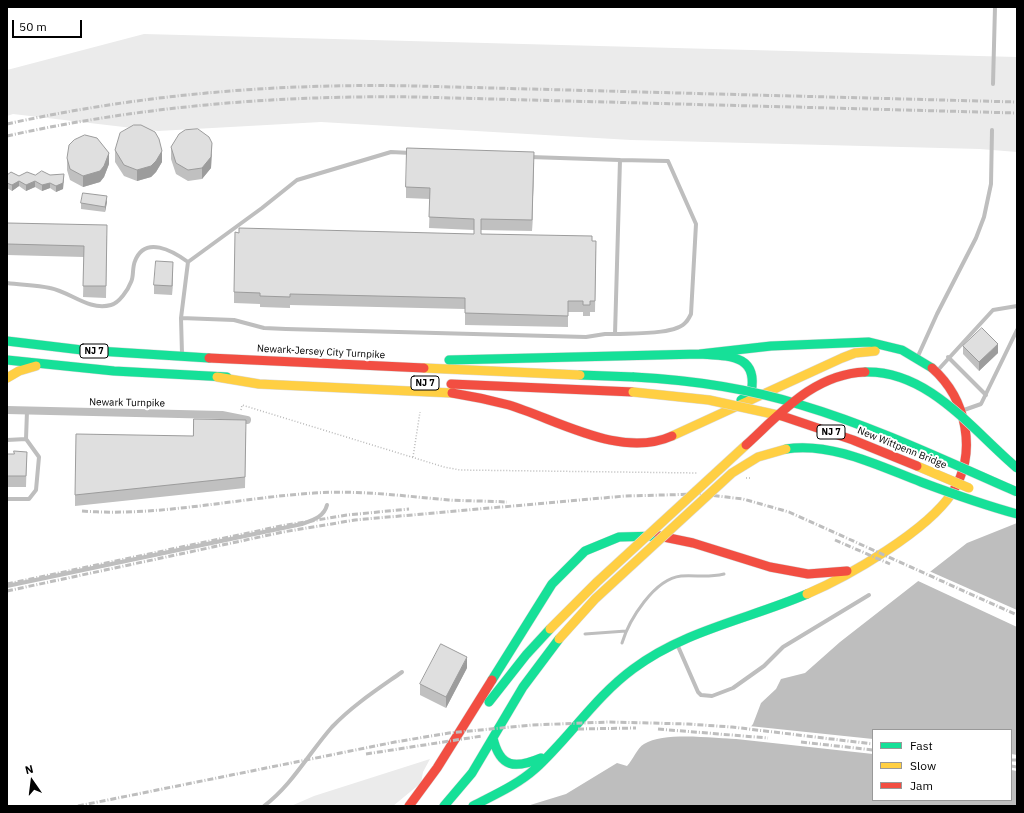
<!DOCTYPE html>
<html>
<head>
<meta charset="utf-8">
<style>
  body { margin:0 }
  #map { position:relative; width:1024px; height:813px; overflow:hidden; background:#fff; font-family:"IBM Plex Sans",sans-serif }
  canvas { display:block }
  .frame { position:absolute; inset:0; border:8px solid #000; pointer-events:none }
  .legend { position:absolute; left:872px; top:729px; width:140px; height:72px; box-sizing:border-box; background:#fff; border:1px solid #999; margin:0; padding:5px 7px; list-style:none; font-size:12px; color:#000 }
  .legend li { display:flex; align-items:center; gap:8px; height:20px }
  .legend b { width:20px; border:1px solid #999 }
  .north { position:absolute; left:12px; top:761px; width:40px; height:40px; -webkit-text-stroke:3px #fff; paint-order:stroke; rotate:346deg; font-size:11px; font-weight:700; line-height:16px; text-align:center; color:#000 }
  .north::after { content:''; display:block; margin:auto; width:14px; height:18px; background:#000; clip-path:polygon(50% 0,100% 100%,50% 72%,0 100%) }
  .scale { position:absolute; left:12px; top:20px; width:70px; height:18px; box-sizing:border-box; border:2px solid #000; border-top:0; padding-left:5px; font-size:12px; line-height:14px; white-space:nowrap; color:#000; -webkit-text-stroke:3px #fff; paint-order:stroke }
</style>
</head>
<body>
<div id="map">
<canvas width="1024" height="813"></canvas>
<div class="frame"></div>
<ul class="legend">
<li><b style="height:5px;background:#16e098"></b>Fast</li>
<li><b style="height:5px;background:#ffcf43"></b>Slow</li>
<li><b style="height:5px;background:#f24e42"></b>Jam</li>
</ul>
<div class="north">N</div>
<div class="scale">50 m</div>
</div>
<script>
const ctx = document.querySelector('canvas').getContext('2d');
ctx.lineJoin = 'round';
function fill(path, color) { ctx.fillStyle = color; ctx.fill(path, 'evenodd'); }
function stroke(path, color, width, dash) { ctx.strokeStyle = color; ctx.lineWidth = width; ctx.lineCap = dash ? 'butt' : 'round'; ctx.setLineDash(dash || []); ctx.stroke(path); }
function drawText(font, color, halo, rows, align = 'center') {
  ctx.font = font + ' "IBM Plex Sans",sans-serif'; ctx.lineWidth = 4; ctx.setLineDash([]); ctx.textBaseline = 'middle'; ctx.strokeStyle = halo; ctx.fillStyle = color; for (const [text, x, y, turn = 0] of rows) {
    ctx.save(); ctx.translate(x, y); ctx.rotate((+turn || 0) * Math.PI / 180); ctx.textAlign = isNaN(turn) ? turn : align; if (halo) ctx.strokeText(text, 0, 0); ctx.fillText(text, 0, 0); ctx.restore();
  }
}
const green = new Path2D(`
  M144 34 1017 57V152L980 149 631 140 321 122 158 131 13 114 7 116V70Z
  M430 759 423 772 421 783 393 806H291L314 796Z`);
const water = new Path2D(`
  M1017 523V806H527L566 794 617 763 627 766C633 760 637 748 644 744 666 731 715 739 741 739L753 724 761 703 776 689 781 679 805 673 840 642 967 543ZM873 730H1011V800H873Z`);
const pier = new Path2D(`
  M929 571 1017 610V627L916 580Z
  M749 726 873 739V754L718 737H740Z
  M1011 754 1017 755V771L1011 770Z`);
const stream = new Path2D(`
  M585 634 626 631
  M622 643C629 620 654 579 681 576 698 575 707 578 724 574`);
const path = new Path2D(`
  M241 410 242 405 444 467 460 470 698 473
  M413 457 420 412
  M746 478H750`);
const lane = new Path2D(`
  M993 84 995 7
  M7 283C21 285 36 285 50 288 71 292 88 311 111 305 119 303 128 290 131 282 134 276 132 268 135 261 145 235 173 251 188 262
  M181 318 234 320 264 328 286 329 586 337 605 334H615L620 160 530 157
  M615 334C632 333 676 335 686 322 688 320 690 316 691 314L696 224 668 161 620 160
  M182 354 181 318 188 262 262 208 297 180 391 152 411 153
  M918 356 937 314 976 238 984 217 991 184 992 130
  M948 357 986 395
  M938 370 993 310 1017 306
  M964 410 981 404 1017 330
  M7 440 26 439
  M7 499H29L36 490 39 457 26 439 27 411
  M7 586 302 524C313 520 324 517 327 505
  M677 644 698 692 701 695 712 696 733 688 764 666 783 647 869 595
  M264 806C292 785 309 753 332 727 353 705 378 689 402 672`);
const street = new Path2D(`
  M7 410 222 415 247 420`);
const fast = new Path2D(`
  M7 341 82 350 209 358
  M700 354 771 346 869 342 902 350 932 368
  M7 360 114 371 227 377
  M449 360 700 354C728 356 759 354 751 393L741 400
  M580 375 634 377
  M492 680 552 584 585 551 619 537 659 536
  M489 702 526 655 550 629
  M493 738C500 768 515 769 541 758
  M444 806 472 773 523 687 559 639
  M473 806C494 795 517 785 535 769 570 737 595 697 633 669 685 630 749 619 807 594`);
const slow = new Path2D(`
  M424 368 580 375
  M217 377 259 384 452 393
  M7 378 19 371 36 366
  M672 436 842 358 855 353 875 351
  M807 594C849 576 927 531 952 493`);
const jam = new Path2D(`
  M209 358 424 368
  M932 368C967 399 978 453 952 493
  M451 384 633 392
  M452 393C471 396 490 400 509 405 558 420 621 459 672 436
  M659 536 693 543 770 567 808 574 847 571
  M409 806 437 768 492 680`);
const rail = new Path2D(`
  M7 124C142 94 279 83 417 86L1017 102
  M7 136C142 106 279 95 417 97L1017 113
  M82 511C159 517 237 498 314 493 359 490 404 496 449 500 468 501 488 501 507 502
  M835 540 890 564
  M7 584 281 526 347 515 409 509
  M7 591 283 532 355 520 625 496 700 494 743 499 789 512 1017 615
  M578 729 636 728
  M658 729 768 738
  M801 742 873 750
  M366 754 482 736
  M1011 760H1017
  M1011 766 1017 767
  M78 806 395 742 449 733 532 725 609 722 688 724 732 727 873 744`);
const fastBridge = new Path2D(`
  M865 372C929 370 973 431 1017 468
  M634 377C691 380 747 388 801 405 875 427 946 461 1017 492
  M786 449C832 442 879 466 921 482 953 494 984 505 1017 514`);
const slowBridge = new Path2D(`
  M633 392 709 400 782 416
  M917 466 969 488
  M550 629 597 582 746 445
  M559 639 595 599 732 473 758 457 786 449`);
const jamBridge = new Path2D(`
  M782 416 853 440 917 466
  M746 445C781 413 814 374 865 372`);
const wall = new Path2D(`
  M171 147 212 154 211 168 202 179 188 181 176 174 171 159Z
  M115 150 162 162 156 172 151 177 137 181 124 176 115 162Z
  M67 158 109 164 104 177 100 182 83 187 70 180 67 170Z
  M534 163 532 231 481 230V234L592 241 596 252 595 312H590V316H583V312H568V327L465 325V309L290 305V308L260 307V304L234 303V292L474 234V230L429 228 430 199 406 198V187Z
  M7 175 19 176 50 175 64 179 63 189 56 192 50 188 42 191 35 187 26 191 19 186 12 191 7 188Z
  M107 202 105 212 81 209V203Z
  M7 223 107 236 106 298 83 297 84 257 7 255Z
  M173 271 172 295 154 294V285Z
  M963 346 998 353 979 371 963 354Z
  M246 432 245 488 75 506V495L193 436Z
  M27 452 26 487H7V454H14Z
  M467 668 446 708 420 695V684Z`);
const shadedWall = new Path2D(`
  M212 143 211 168 202 179V168Z
  M162 151V162L156 172 151 177 137 181V170Z
  M534 152V163L532 231V220Z
  M109 153V164L104 177 100 182 83 187V176Z
  M64 174 63 189 56 192V186Z
  M19 181V186L12 191V185Z
  M35 181V187L26 191V185Z
  M50 183V188L42 191V185Z
  M107 196V202L105 212V207Z
  M173 262V271L172 295V286Z
  M998 344V353L979 371V362Z
  M467 657V668L446 708V697Z`);
const building = new Path2D(`
  M134 125H141L155 132 159 139 162 151 156 161 151 166 137 170 124 165 115 150 120 133Z
  M198 129 209 137 212 143 211 157 202 168 188 170 176 163 171 147 179 134 185 130Z
  M85 135 97 138 109 153 104 166 100 171 83 176 70 169 67 158 69 145 74 140Z
  M407 148 534 152 532 220 481 219V234L592 236V241H596L595 301H590V305H583V301H568V316L465 313V298L290 294V297L260 296V293L234 292 235 232 239 233V228L474 234V219L429 217 430 188 406 187Z
  M42 171 50 175 64 174 63 183 56 186 50 183 42 185 35 181 26 185 19 181 12 185 7 183V175L11 172 19 176 27 172 35 175Z
  M83 193 107 196 105 207 81 203Z
  M7 223 107 225 106 286H83L84 246 7 244Z
  M156 261 173 262 172 286 154 285Z
  M982 328 998 344 979 362 963 346Z
  M194 419 246 420 245 477 75 495 76 434 193 436Z
  M14 451 27 452 26 476H7V454H14Z
  M441 644 467 657 446 697 420 684Z`);
const shields = [
  [94,351,28],
  [425,383,28],
  [831,432,28]
];
const shieldNames = [
  ["NJ 7",94,351],
  ["NJ 7",425,383],
  ["NJ 7",831,432]
];
const streetNames = [
  ["Newark-Jersey City Turnpike",321,352,3],
  ["Newark Turnpike",127,403,1],
  ["New Wittpenn Bridge",902,448,22]
];
fill(green, '#ebebeb');
fill(water, '#bebebe');
fill(pier, '#fff');
stroke(stream, '#bebebe', 3);
stroke(fast, '#dbdbdb', 10);
stroke(slow, '#dbdbdb', 10);
stroke(jam, '#dbdbdb', 10);
stroke(path, '#b9b9b9', 1.5, [1, 2]);
stroke(lane, '#bebebe', 4);
stroke(street, '#bebebe', 8);
stroke(fast, '#16e098', 9);
stroke(slow, '#ffcf43', 9);
stroke(jam, '#f24e42', 9);
stroke(rail, '#bebebe', 3, [6, 2, 1, 2]);
stroke(fastBridge, '#dbdbdb', 10, []);
stroke(slowBridge, '#dbdbdb', 10, []);
stroke(jamBridge, '#dbdbdb', 10, []);
stroke(fastBridge, '#16e098', 9);
stroke(slowBridge, '#ffcf43', 9);
stroke(jamBridge, '#f24e42', 9);
fill(wall, '#c0c0c0');
fill(shadedWall, '#9c9c9c');
fill(building, '#dfdfdf');
stroke(building, '#9c9c9c', 1);
for (const [x, y, w] of shields) { const box = new Path2D(); box.roundRect(x - w / 2, y - 7, w, 14, 3); ctx.fillStyle = '#fff'; ctx.fill(box); stroke(box, '#000', 1); }
drawText('bold 9px', '#000', null, shieldNames);
drawText('10px', '#000', '#fff', streetNames);
</script>
</body>
</html>
